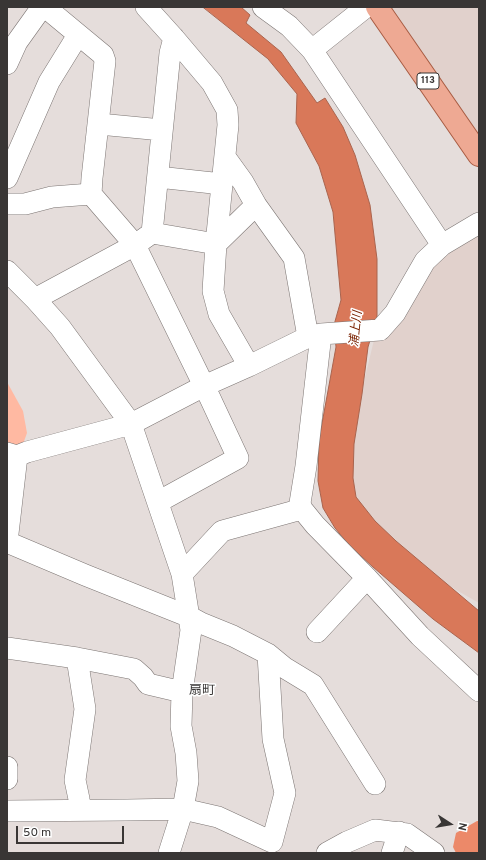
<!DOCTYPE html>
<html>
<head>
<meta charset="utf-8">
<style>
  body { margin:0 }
  #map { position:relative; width:486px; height:860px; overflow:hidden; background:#e5dddb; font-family:Overpass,sans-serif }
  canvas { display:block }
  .frame { position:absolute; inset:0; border:8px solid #393635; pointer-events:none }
  .north { position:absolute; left:430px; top:804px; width:40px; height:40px; -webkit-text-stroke:3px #fff; paint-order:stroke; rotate:102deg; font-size:11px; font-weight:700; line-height:16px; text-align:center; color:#393635 }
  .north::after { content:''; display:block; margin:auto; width:14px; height:18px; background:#393635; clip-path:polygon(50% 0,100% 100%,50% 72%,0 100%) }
  .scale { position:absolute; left:16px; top:826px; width:108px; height:18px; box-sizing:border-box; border:2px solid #393635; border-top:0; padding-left:5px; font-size:12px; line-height:14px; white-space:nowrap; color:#393635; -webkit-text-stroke:3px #fff; paint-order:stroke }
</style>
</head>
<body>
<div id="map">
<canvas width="486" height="860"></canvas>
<div class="frame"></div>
<div class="north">N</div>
<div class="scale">50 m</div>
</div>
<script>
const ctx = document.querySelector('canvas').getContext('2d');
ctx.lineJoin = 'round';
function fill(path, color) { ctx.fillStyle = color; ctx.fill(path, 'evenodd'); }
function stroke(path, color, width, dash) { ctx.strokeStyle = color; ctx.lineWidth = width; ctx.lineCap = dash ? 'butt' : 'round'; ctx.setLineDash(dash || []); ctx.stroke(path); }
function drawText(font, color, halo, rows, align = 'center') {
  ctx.font = font + ' Overpass,"Noto Sans JP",sans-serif'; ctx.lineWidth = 3; ctx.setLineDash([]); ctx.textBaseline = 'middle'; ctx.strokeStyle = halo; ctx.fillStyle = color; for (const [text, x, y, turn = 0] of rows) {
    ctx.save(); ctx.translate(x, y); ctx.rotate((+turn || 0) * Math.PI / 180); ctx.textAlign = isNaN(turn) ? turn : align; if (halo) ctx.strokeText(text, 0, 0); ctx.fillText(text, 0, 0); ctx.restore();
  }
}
const built = new Path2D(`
  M392 7H479V139Z
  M479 235V603L444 583 361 511 351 484 349 452 360 398 374 340 431 269 447 253Z`);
const green = new Path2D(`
  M7 382 23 411 27 433 23 444 11 446 7 444Z`);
const forest = new Path2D(`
  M477 821H479V853H456L453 847 456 833Z`);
const water = new Path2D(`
  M203 7H241L250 15 246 23 281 52 317 103 325 98 343 127 355 155 370 205 377 259V317L368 347 362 394 354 444 353 478 356 497 375 521 396 541 479 611V653L433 619 373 567 349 545 335 528 323 508 318 481 319 440 336 347 334 325 341 300 333 212 319 166 296 123 297 94 268 59Z`);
const minor = new Path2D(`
  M45 7 103 55 105 61 92 178 91 194 135 245 210 398 238 458 158 502
  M146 7 174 38 212 83 227 110 228 125 216 244 213 291 219 314 249 366
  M263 7 289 26 312 50 442 245
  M312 50 366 7
  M7 64 17 42 42 7
  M99 124 162 130
  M225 157 243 182 256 205 294 258 308 337
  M158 177 222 184
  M7 178 49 82 78 35
  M7 204H25L52 197 91 194
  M152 233 170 53 174 38
  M216 244 256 205
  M7 271 35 299 60 327 131 424 182 574 191 630 182 692 181 726 186 753 188 781 183 809 169 853
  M35 299 135 245 152 233 216 244
  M321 334 306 466 300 503 302 509 315 525 367 578 420 636 479 691
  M7 453 17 456 27 452 131 424 204 386 249 366 308 337 321 334 380 330 395 313 425 261 442 245 479 223
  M7 542 85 575 190 617 201 623 233 636 268 654 285 668 313 685 375 784
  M7 542 17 456
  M182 574 222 531 302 509
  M317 632 367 578
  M7 648 77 658 134 669 143 677 148 684 182 692
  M77 658 85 709 75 780 79 799 80 810
  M7 767V779
  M7 811 127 810 183 809 218 817 272 842 285 793 273 739 268 654
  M327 853 347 842 375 830 407 834 434 853
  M392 853 399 832`);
const major = new Path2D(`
  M377 7 479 155`);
const shields = [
  [428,81,22]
];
const shieldNames = [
  ["113",428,81]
];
const waterNames = [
  ["浦上川",357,329,-84]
];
const quarterNames = [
  ["扇町",202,691]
];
fill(built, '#e1d1cc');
fill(green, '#ffb9a2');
fill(forest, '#ec8969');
fill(water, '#d97859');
stroke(water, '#a9644e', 1);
stroke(minor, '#7c7573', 22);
stroke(major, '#a85c43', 24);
stroke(minor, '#fff', 21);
stroke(major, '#eea993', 22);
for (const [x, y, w] of shields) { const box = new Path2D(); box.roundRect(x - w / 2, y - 8, w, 16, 3); ctx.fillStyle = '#fff'; ctx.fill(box); stroke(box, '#393635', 1); }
drawText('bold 10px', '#393635', null, shieldNames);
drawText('italic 12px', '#792100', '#fff', waterNames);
drawText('13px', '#393635', '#fff', quarterNames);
</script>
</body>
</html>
